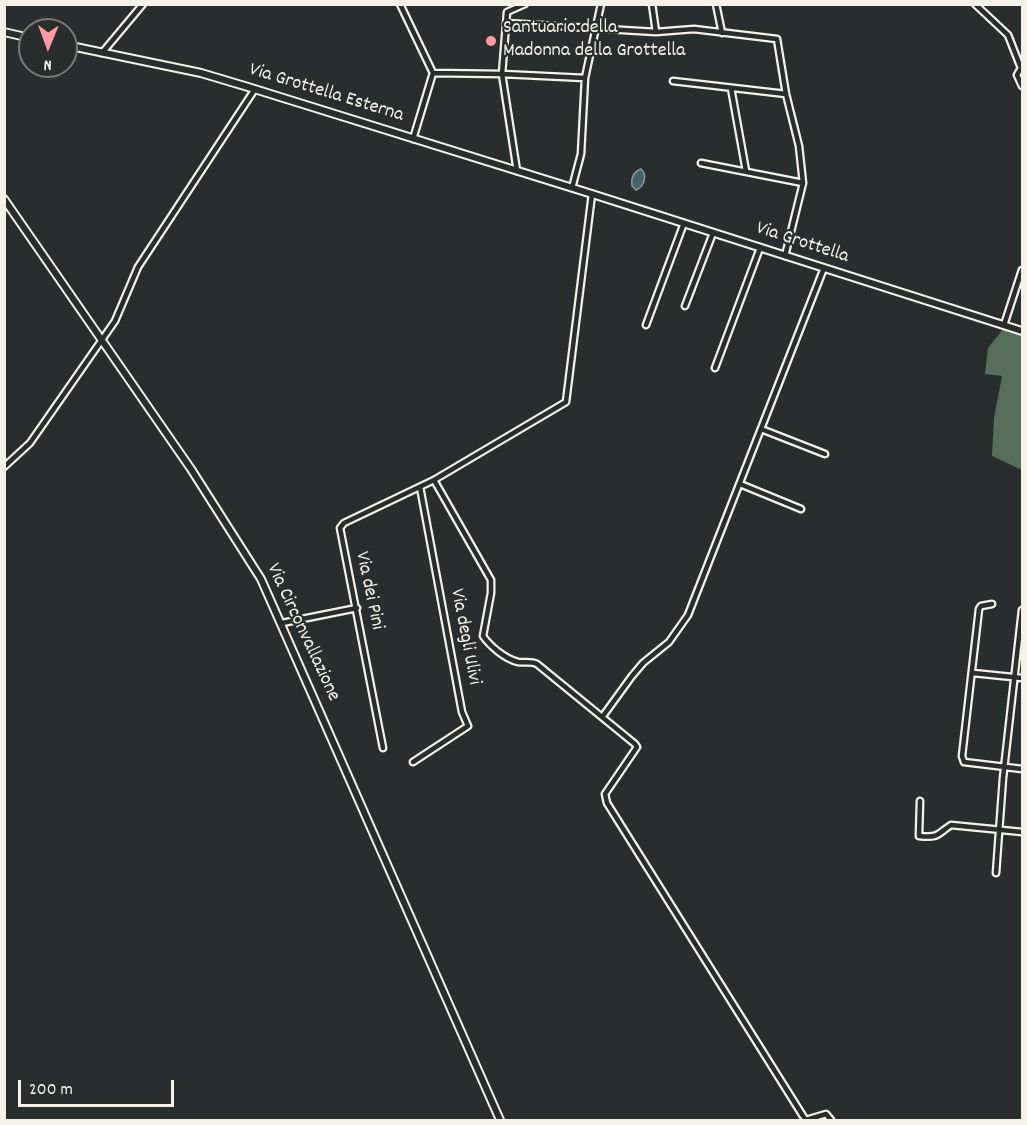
<!DOCTYPE html>
<html>
<head>
<meta charset="utf-8">
<style>
  body { margin:0 }
  #map { position:relative; width:1027px; height:1125px; overflow:hidden; background:#2a2d2e; font-family:Dekko,sans-serif }
  canvas { display:block }
  .frame { position:absolute; inset:0; border:6px solid #f4f1e8; pointer-events:none }
  .north { position:absolute; left:18px; top:18px; width:60px; height:60px; box-sizing:border-box; background:#2a2d2e; border:2px solid #7b7b78; border-radius:50%; rotate:181deg; font-size:16px; font-weight:700; line-height:24px; text-align:center; color:#f4f1e8 }
  .north::after { content:''; display:block; margin:auto; width:21px; height:27px; background:#ff9aa2; clip-path:polygon(50% 0,100% 100%,50% 72%,0 100%) }
  .scale { position:absolute; left:18px; top:1080px; width:156px; height:27px; box-sizing:border-box; border:3px solid #f4f1e8; border-top:0; padding-left:8px; font-size:18px; line-height:21px; white-space:nowrap; color:#f4f1e8; -webkit-text-stroke:4px #2a2d2e; paint-order:stroke }
</style>
</head>
<body>
<div id="map">
<canvas width="1027" height="1125"></canvas>
<div class="frame"></div>
<div class="north">N</div>
<div class="scale">200 m</div>
</div>
<script>
const ctx = document.querySelector('canvas').getContext('2d');
ctx.lineJoin = 'round';
function fill(path, color) { ctx.fillStyle = color; ctx.fill(path, 'evenodd'); }
function stroke(path, color, width, dash) { ctx.strokeStyle = color; ctx.lineWidth = width; ctx.lineCap = dash ? 'butt' : 'round'; ctx.setLineDash(dash || []); ctx.stroke(path); }
function drawText(font, color, halo, rows, align = 'center') {
  ctx.font = font + ' Dekko,sans-serif'; ctx.lineWidth = 4.5; ctx.setLineDash([]); ctx.textBaseline = 'middle'; ctx.strokeStyle = halo; ctx.fillStyle = color; for (const [text, x, y, turn = 0] of rows) {
    ctx.save(); ctx.translate(x, y); ctx.rotate((+turn || 0) * Math.PI / 180); ctx.textAlign = isNaN(turn) ? turn : align; if (halo) ctx.strokeText(text, 0, 0); ctx.fillText(text, 0, 0); ctx.restore();
  }
}
const green = new Path2D(`
  M1003 329 1022 335V470L992 456 994 418 1002 376 985 374 988 348Z`);
const water = new Path2D(`
  M641 169C648 175 644 187 636 190L632 186C631 179 633 172 641 169Z`);
const street = new Path2D(`
  M400 4 433 73 413 139
  M652 4 656 32
  M716 4 722 33
  M975 4 1008 35 1021 68 1017 75 1022 86
  M506 23 656 32 694 29 777 39 786 94 799 146 803 183 785 256
  M102 53 143 4
  M433 73 502 74 507 12 525 4
  M673 81 786 94
  M731 88 746 171
  M701 163 803 183
  M517 171 502 74 585 78
  M572 188 581 154 585 78 601 4
  M685 306 713 233
  M646 325 684 223
  M1004 325 1022 270
  M715 368 760 248
  M761 429 825 454
  M4 467 30 443 115 321 138 267 255 89
  M434 480 491 580V593L483 636C490 646 505 659 518 662 525 663 531 661 537 664L635 744 637 747 605 794 607 803 803 1116 806 1120 826 1114 831 1120
  M740 484 801 509
  M992 604 981 606 979 609 962 756 964 762 1022 769
  M282 623 357 608
  M973 673 1022 678
  M603 716 632 676 643 663 669 642 688 615 824 268
  M383 748 340 528 344 523 434 480 566 402 592 194
  M413 762 468 726 462 712 420 487
  M920 801 919 836C939 838 936 835 951 825L1022 832
  M996 873 1003 778 1022 610`);
const secondary = new Path2D(`
  M4 32 30 38
  M66 45 201 73 248 87 592 194 1022 331
  M4 199 191 469 261 579 500 1120`);
const markers = [
  [491,41,6,"#ff9aa2"]
];
const poiNames = [
  ["Santuario della",503,29],
  ["Madonna della Grottella",503,52]
];
const streetNames = [
  ["Via Grottella Esterna",326,94,17],
  ["Via Grottella",802,244,18],
  ["Via dei Pini",368,591,78],
  ["Via Circonvallazione",302,633,65],
  ["Via degli Ulivi",464,637,79]
];
fill(green, '#576e5b');
fill(water, '#466468');
stroke(water, '#8c9c9b', 1.5);
stroke(street, '#f4f1e8', 9);
stroke(secondary, '#f4f1e8', 10);
stroke(street, '#2a2d2e', 4.5);
stroke(secondary, '#2a2d2e', 6);
for (const [x, y, r, color] of markers) { const dot = new Path2D(); dot.arc(x, y, r, 0, 2 * Math.PI); ctx.fillStyle = color; ctx.fill(dot); stroke(dot, '#2a2d2e', 2); }
drawText('20px', '#f4f1e8', '#2a2d2e', poiNames, 'left');
drawText('20px', '#f4f1e8', '#2a2d2e', streetNames);
</script>
</body>
</html>
